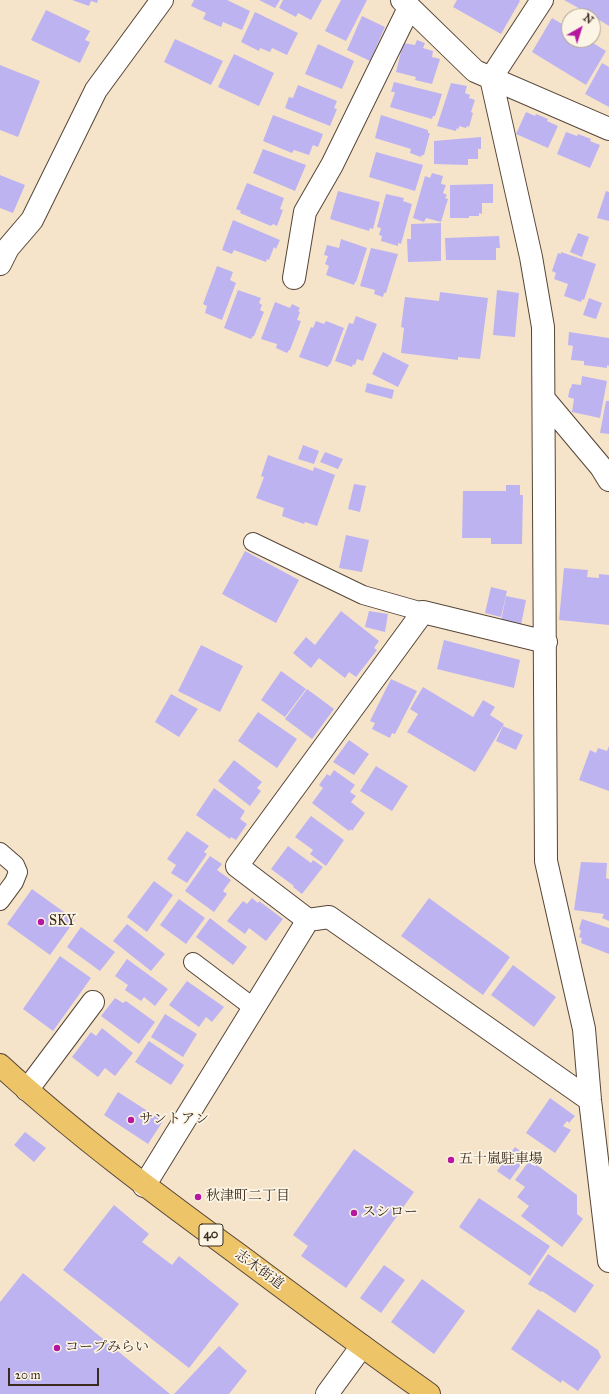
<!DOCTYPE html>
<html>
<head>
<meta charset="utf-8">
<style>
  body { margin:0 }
  #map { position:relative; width:609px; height:1394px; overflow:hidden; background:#f6e4ca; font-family:"IM FELL Great Primer",serif }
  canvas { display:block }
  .north { position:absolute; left:561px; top:8px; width:40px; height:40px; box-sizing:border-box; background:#fcf5e5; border:1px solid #afa495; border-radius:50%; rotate:39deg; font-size:11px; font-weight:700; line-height:16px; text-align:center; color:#3b2a1e }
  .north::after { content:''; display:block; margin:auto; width:14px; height:18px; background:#b5179e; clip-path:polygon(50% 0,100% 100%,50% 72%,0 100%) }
  .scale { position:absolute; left:8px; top:1368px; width:91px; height:18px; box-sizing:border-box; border:2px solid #3b2a1e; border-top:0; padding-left:5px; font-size:12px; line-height:14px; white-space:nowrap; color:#3b2a1e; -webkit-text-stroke:3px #fcf5e5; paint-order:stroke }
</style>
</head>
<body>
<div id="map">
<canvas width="609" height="1394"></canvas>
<div class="north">N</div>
<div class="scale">20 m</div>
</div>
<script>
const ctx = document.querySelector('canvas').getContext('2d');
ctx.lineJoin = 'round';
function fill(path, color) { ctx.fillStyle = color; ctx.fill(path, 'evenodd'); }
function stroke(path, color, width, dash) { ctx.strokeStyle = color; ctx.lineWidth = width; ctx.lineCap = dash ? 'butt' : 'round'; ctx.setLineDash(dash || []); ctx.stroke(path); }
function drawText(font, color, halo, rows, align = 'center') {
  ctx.font = font + ' "IM FELL Great Primer","Noto Serif JP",serif'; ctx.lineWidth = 3.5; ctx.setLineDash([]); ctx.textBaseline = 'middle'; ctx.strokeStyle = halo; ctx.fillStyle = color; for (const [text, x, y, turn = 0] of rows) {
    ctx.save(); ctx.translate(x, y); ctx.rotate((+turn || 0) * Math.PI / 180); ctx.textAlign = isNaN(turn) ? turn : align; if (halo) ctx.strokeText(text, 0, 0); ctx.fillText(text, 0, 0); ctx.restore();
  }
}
const building = new Path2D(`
  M72 0H98L97 3 91 1 89 6Z
  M194 0H227L250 11 242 30 223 22 221 27 203 19 206 13 191 6Z
  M259 0H280L275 8Z
  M283 0H322L311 20 298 13 296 17 279 8Z
  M341 0H367L346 41 325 31Z
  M457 0H519L520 1 501 34 453 7Z
  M564 0H609V26L593 16Z
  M46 10 90 31 85 40 90 42 80 63 31 40Z
  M255 12 298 33 287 55 272 48 270 52 260 48 259 51 241 42Z
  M362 16 385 27 370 61 347 50Z
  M552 18 569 28V40H588L606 51 586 85 532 52Z
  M175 39 223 61 211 85 164 62Z
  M417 40 425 43 423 48 433 51 432 57 440 59 432 84 415 80 416 77 396 72 403 43 415 45Z
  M318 44 354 61 342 89 305 74Z
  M234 54 274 73 259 106 218 87Z
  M602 63 609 67V107L585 94Z
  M0 65 40 81 18 137 0 130Z
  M394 82 442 94 435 116H433L432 119 390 107 395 92H391Z
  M451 83 467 86 465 93 470 95 469 98 475 100 471 112 473 113 469 127 467 126 466 128 459 126V129L457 128 456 131 437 126Z
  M298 85 337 101 334 108 337 109 330 126 285 108 289 97 293 98Z
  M526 112 535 116 536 114 548 119 547 121 558 126 548 148 516 134Z
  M273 115 323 134 318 147 313 145 309 155 294 150 292 153 263 141Z
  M381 115 428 130V133H430L424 155H422L421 157 410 153 411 149 375 138Z
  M566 132 577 136 578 134 591 139 590 141 600 145 590 168 557 154Z
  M481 137V149H478V159H468V165L434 164V141Z
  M263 149 306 165 295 191 253 173Z
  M376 152 423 165 415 191 369 177Z
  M432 173 443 176 441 184 446 185 443 193 447 195 445 198 448 199 441 222 426 218 424 222 413 218 425 176 430 178Z
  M0 175 25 185 13 213 0 208Z
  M247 183 284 198 280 209 283 210 277 226 273 224 271 226 240 213 241 211 236 209Z
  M493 184V203H482V214L479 213V216H469V218H450V185Z
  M338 191 380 202 373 229 370 228 369 231 330 219Z
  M606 191 609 192V221L597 218Z
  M386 194 404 198 403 201 412 204 401 244 398 243V246L381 241 382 236 379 235 381 228 377 227Z
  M233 220 280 240 276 249 274 247 269 260 267 259 266 262 234 250 232 254 222 250Z
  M441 223V261L408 262 407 239H411V224Z
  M578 233 589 237 582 257 570 252Z
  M499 236 500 248H496V260H446L445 238Z
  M341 239 367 248 356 282H355L354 285 326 275 329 266 325 264 328 256 324 255 327 245 339 248Z
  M371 248 398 254 386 293H384L383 297 374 294 375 290 360 286Z
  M561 252 596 264 584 300 582 299 581 302 564 296 568 284 554 279 556 273 552 271 558 253 561 254Z
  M217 266 233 272 230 280 236 283 222 320 205 313 207 306 203 304Z
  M238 290 261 298 259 303 262 305 260 310 264 312 254 336H253L251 339 224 328Z
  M497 290 519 293 515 337 493 335Z
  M440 292 488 298 480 359 458 357V360L401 353 404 328 401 327 405 297 439 301Z
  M589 298 602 303 596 319 583 315Z
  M275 302 290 308 292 304 300 308 298 311 300 312 297 320 301 321 290 350H289L287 353 276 348 277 344 261 339Z
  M356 316 377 324 363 361 357 359 355 365 353 364 352 367 335 361 349 323 353 324Z
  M316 321 324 324 326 321 344 328 330 365 329 364 328 367 299 357 311 327 313 328Z
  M569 332 609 338V366L607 365V368L584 365V361L571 360 573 346 568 345Z
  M383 352 409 365 398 387 372 374Z
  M582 376 607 381 600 418 572 412 574 399 568 397 570 388H571L572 384 581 385Z
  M367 383 394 390 392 399 365 392Z
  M606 401H609V434L600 433Z
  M303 445 319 451 314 464 298 459Z
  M325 452 343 459 338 469 320 462Z
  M268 455 313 471 314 467 335 475 317 526 305 522 304 524 282 516 284 508 256 498 264 477 261 476Z
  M354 484 366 486 360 512 348 509Z
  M506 485H520V495H523L522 544H491V538H462L463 491H506Z
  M346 535 369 540 362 572 339 568Z
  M245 551 299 580 276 623 222 594Z
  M564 568 588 570 587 577 599 578V574L609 575V625L559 620Z
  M491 587 507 591 501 617 485 613Z
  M506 596 526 600 521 625 501 621Z
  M341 611 379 641 374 648 377 650 356 677 349 672 345 678 319 658 311 668 293 653 306 637 315 645Z
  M369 611 388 614 385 632 365 627Z
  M444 640 520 660 514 688 437 669Z
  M201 645 243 666 220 712 178 691Z
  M281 671 306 689 285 717 261 700Z
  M391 679 417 691 395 734 392 733 390 738 372 729 375 723 370 721Z
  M423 687 473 717 483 700 495 707 490 715 504 724 475 772 407 732 418 714 410 709Z
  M307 689 334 709 312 739 285 719Z
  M171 694 198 709 179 737 155 722Z
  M258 712 297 739 277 768 238 741Z
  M503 726 523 735 516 750 496 741Z
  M349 740 369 754 354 775 333 762Z
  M609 746V791L579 780 590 750 596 753 598 748 607 751Z
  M234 760 262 782 257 788 261 791 250 806 218 781Z
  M376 766 408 786 392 811 360 791Z
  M334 770 355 785 350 792 356 796 351 802 365 813 352 831 351 829 349 831 312 803 323 788 319 785 327 774 330 776Z
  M214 788 245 811 240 819 247 824 236 840 231 837 230 839 196 815Z
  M311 816 344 840 326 866 310 854 313 850 295 837Z
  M187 831 209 846 204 852 207 854 187 883 171 873 176 865 167 859Z
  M288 846 311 863 313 860 323 867 302 894 293 887 294 886 271 869Z
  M210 856 222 864 217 870 231 880 223 891 227 894 214 912 185 891Z
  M581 862 607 863 606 878 609 879V921L602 918 604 914 574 910Z
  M154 881 173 895 147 932 127 917Z
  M32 889 75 920 50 955 7 924Z
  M252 898 258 903 259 901 283 919 266 941 249 928 245 934 227 921 243 901 247 904Z
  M429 898 510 957 483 995 401 936Z
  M179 899 205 918 186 944 160 925Z
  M210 918 247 947 233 965 196 937Z
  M582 919 609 928V954L581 943 582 938 579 937 581 931 579 929Z
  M127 924 165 954 151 971 113 941Z
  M81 927 115 952 100 971 67 947Z
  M60 956 91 978 53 1031 23 1009Z
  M127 959 168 989 155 1006 144 997 141 1001 125 990 128 985 115 976Z
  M513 965 556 997 534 1027 491 995Z
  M187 981 224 1007 212 1022 206 1017 199 1027 169 1005Z
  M115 998 123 1003 126 1001 155 1022 139 1044 101 1016Z
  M165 1014 197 1034 183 1057 151 1037Z
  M102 1028 133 1053 115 1076 105 1068 98 1077 72 1057 91 1032 96 1036Z
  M149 1041 184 1065 171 1085 135 1062Z
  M118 1092 163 1121 148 1144 104 1115Z
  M550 1098 575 1116 569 1123 567 1121 563 1126 571 1130 555 1153 526 1133Z
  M25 1132 46 1148 34 1162 14 1145Z
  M515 1147 527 1156 510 1180 497 1171Z
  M354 1149 414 1192 346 1288 301 1256 308 1246 293 1235Z
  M530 1160 577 1195V1214L583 1219 562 1247 521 1216 529 1206 517 1197 525 1187 515 1180Z
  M479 1198 550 1246 530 1276 459 1227Z
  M114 1205 149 1234 142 1242 172 1265 179 1256 239 1304 189 1368 63 1270Z
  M548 1254 594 1285 575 1313 542 1291 541 1292 528 1284Z
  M384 1265 405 1280 381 1313 360 1298Z
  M23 1273 170 1394H0V1302Z
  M422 1279 465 1311 434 1354 391 1322Z
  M538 1309 598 1350 601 1357 578 1391 562 1380 561 1383 511 1349Z
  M219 1346 247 1371 229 1394H174Z`);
const lane = new Path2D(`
  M253 542 363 595 423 612
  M0 852 15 865 18 872 14 882 0 901
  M193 962 254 1008`);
const street = new Path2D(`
  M402 0 475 71 609 129
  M542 0 491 78 531 257 543 327 546 861 584 1029 590 1100 609 1261
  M0 264 8 248 32 220 96 90 162 0
  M294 278 305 212 332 165 409 8
  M544 399 601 467 609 480
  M308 920 237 866 423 612 546 642
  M27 1090 93 1002
  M144 1186 308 920 329 917 590 1100
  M327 1394 362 1346`);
const primary = new Path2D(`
  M0 1065C75 1134 157 1195 239 1255 302 1302 365 1349 429 1394`);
const markers = [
  [41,922,4,"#b5179e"],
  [131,1120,4,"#b5179e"],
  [451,1160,4,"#b5179e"],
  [198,1197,4,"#b5179e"],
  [354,1213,4,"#b5179e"],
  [57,1348,4,"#b5179e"]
];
const shields = [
  [211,1235,24]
];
const shieldNames = [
  ["40",211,1235]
];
const poiNames = [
  ["SKY",49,922],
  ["サントアン",139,1120],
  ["五十嵐駐車場",459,1160],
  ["秋津町二丁目",206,1197],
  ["スシロー",362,1213],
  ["コープみらい",65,1348]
];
const streetNames = [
  ["志木街道",259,1270,36]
];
fill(building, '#bdb3f1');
stroke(lane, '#574638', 20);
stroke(street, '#574638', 24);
stroke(primary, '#574638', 24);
stroke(lane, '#fff', 18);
stroke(street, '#fff', 22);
stroke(primary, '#eec469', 22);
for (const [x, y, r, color] of markers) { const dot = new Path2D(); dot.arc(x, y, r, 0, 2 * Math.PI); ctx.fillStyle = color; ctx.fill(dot); stroke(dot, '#fcf5e5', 1.5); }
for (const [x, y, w] of shields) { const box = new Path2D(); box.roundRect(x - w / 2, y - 11, w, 22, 3); ctx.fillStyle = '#fcf5e5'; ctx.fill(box); stroke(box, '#3b2a1e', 1); }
drawText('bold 13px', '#3b2a1e', null, shieldNames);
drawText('14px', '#3b2a1e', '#fcf5e5', poiNames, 'left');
drawText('14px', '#3b2a1e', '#fcf5e5', streetNames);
</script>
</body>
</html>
